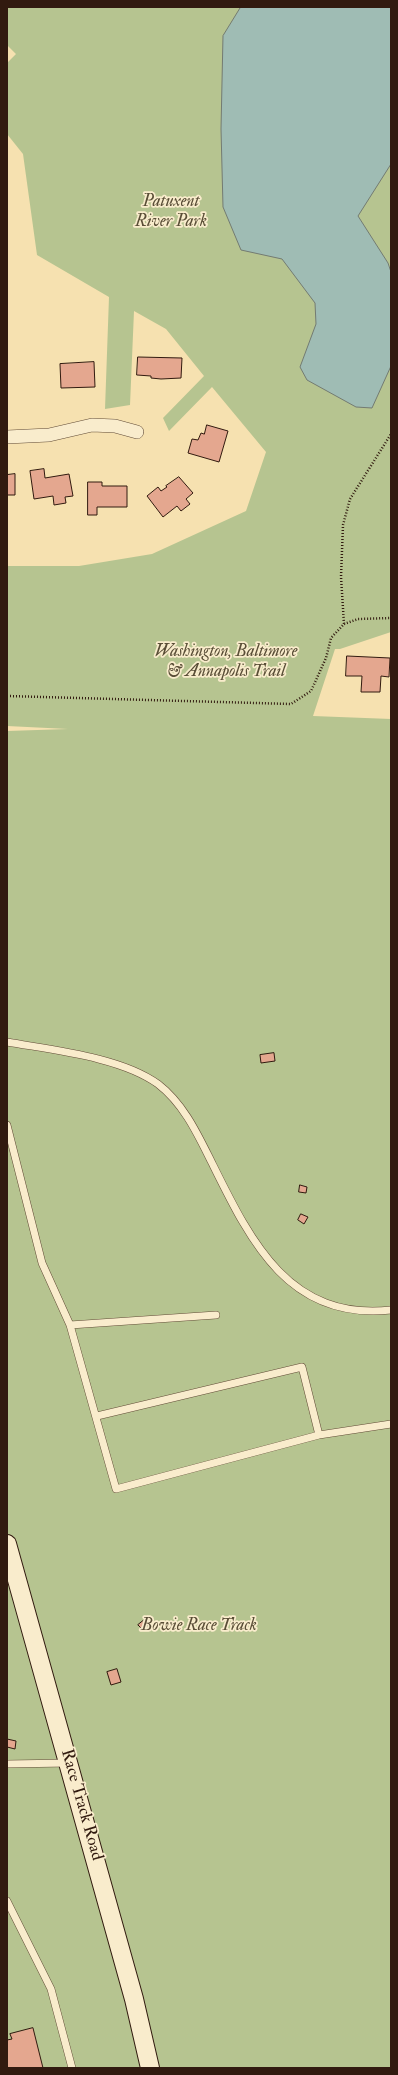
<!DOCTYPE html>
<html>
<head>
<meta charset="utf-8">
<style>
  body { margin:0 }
  #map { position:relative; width:398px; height:2075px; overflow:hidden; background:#f6e1b0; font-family:"IM FELL Double Pica",serif }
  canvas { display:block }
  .frame { position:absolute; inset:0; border:8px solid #311a0f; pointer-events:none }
</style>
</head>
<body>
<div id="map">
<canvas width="398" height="2075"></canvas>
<div class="frame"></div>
</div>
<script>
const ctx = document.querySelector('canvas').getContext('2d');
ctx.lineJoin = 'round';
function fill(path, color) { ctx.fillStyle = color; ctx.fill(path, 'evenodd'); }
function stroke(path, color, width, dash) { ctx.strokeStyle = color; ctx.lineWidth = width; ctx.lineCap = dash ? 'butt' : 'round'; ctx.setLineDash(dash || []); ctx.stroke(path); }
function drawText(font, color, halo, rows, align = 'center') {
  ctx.font = font + ' "IM FELL Double Pica",serif'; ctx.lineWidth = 3.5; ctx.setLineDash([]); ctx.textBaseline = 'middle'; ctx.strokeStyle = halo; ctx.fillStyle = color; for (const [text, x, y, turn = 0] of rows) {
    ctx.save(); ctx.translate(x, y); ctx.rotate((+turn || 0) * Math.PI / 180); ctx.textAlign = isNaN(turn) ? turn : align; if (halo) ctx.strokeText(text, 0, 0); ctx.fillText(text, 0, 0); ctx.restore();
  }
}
const green = new Path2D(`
  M7 7H391V632L340 649H335L313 716 391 719V2068H7V731L68 729 7 726V566H79L152 554 246 511 266 452 212 387 169 431 163 418 204 376 166 329 134 311 130 405 105 409 109 297 37 255 23 154 7 134V63L16 54 7 45Z`);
const water = new Path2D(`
  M241 7H391V164L358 216 388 263 391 272V366L372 408 356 407 307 380 300 367 316 324 315 303 282 259 241 250 223 207 221 129 223 36Z`);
const building = new Path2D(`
  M138 357 182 358 181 378 161 379 151 378V376L137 375Z
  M94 362 95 387 61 388 60 364Z
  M207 425 228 431 219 462 188 453 192 439 198 440 201 433 204 434Z
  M44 469 45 478 69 474 73 496 65 497 66 503 54 505 53 496 34 499 30 471Z
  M15 474V495H7V475Z
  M179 477 193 493 186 499 190 504 181 511 177 506 163 517 147 496 158 487 161 491 167 487 166 486Z
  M88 482H102V486H127V507H97V515H88Z
  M347 656 390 658 389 677 381 676 380 692H361L362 676H346Z
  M274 1053 275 1061 261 1063 260 1055Z
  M300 1185 307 1187 306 1193 299 1192Z
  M301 1214 308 1217 304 1224 298 1220Z
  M143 1621 148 1625 143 1630 138 1625Z
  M117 1669 121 1682 111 1685 107 1672Z
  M7 1739 16 1741 15 1749 7 1747Z
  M33 2028 43 2068H7V2040L12 2039 10 2034Z`);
const path = new Path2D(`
  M344 624 358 619 391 618
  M7 696 291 704 311 691 326 658 331 638 344 624 341 577 343 525 350 499 391 434`);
const lane = new Path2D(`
  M7 1042C52 1050 121 1057 158 1084 184 1104 198 1135 212 1163 251 1242 289 1321 391 1310
  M7 1125 42 1263 70 1325 116 1489 319 1435 302 1367 97 1416
  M70 1325 216 1315
  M319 1435 391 1424
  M7 1764 69 1763
  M7 1901 51 1989 72 2068`);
const street = new Path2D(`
  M7 437 49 435 92 425 115 426 137 432`);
const secondary = new Path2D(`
  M7 1544 134 1999 150 2068`);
const parkNames = [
  ["Patuxent",171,202],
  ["River Park",171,222],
  ["Washington, Baltimore",226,652],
  ["& Annapolis Trail",226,672],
  ["Bowie Race Track",199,1626]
];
const streetNames = [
  ["Race Track Road",81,1805,74]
];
fill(green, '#b6c490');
fill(water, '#9fbcb4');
stroke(water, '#737b72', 1);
fill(building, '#e4a78f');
stroke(building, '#311a0f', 1);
stroke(lane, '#624c37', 8);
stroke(street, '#624c37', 14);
stroke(secondary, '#311a0f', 20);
stroke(path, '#311a0f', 2.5, [1, 2]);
stroke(lane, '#f9eccc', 7);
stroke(street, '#f9eccc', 13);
stroke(secondary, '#f9eccc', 18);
drawText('italic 17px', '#594d36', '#f9eccc', parkNames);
drawText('17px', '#311a0f', '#f9eccc', streetNames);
</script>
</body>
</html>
